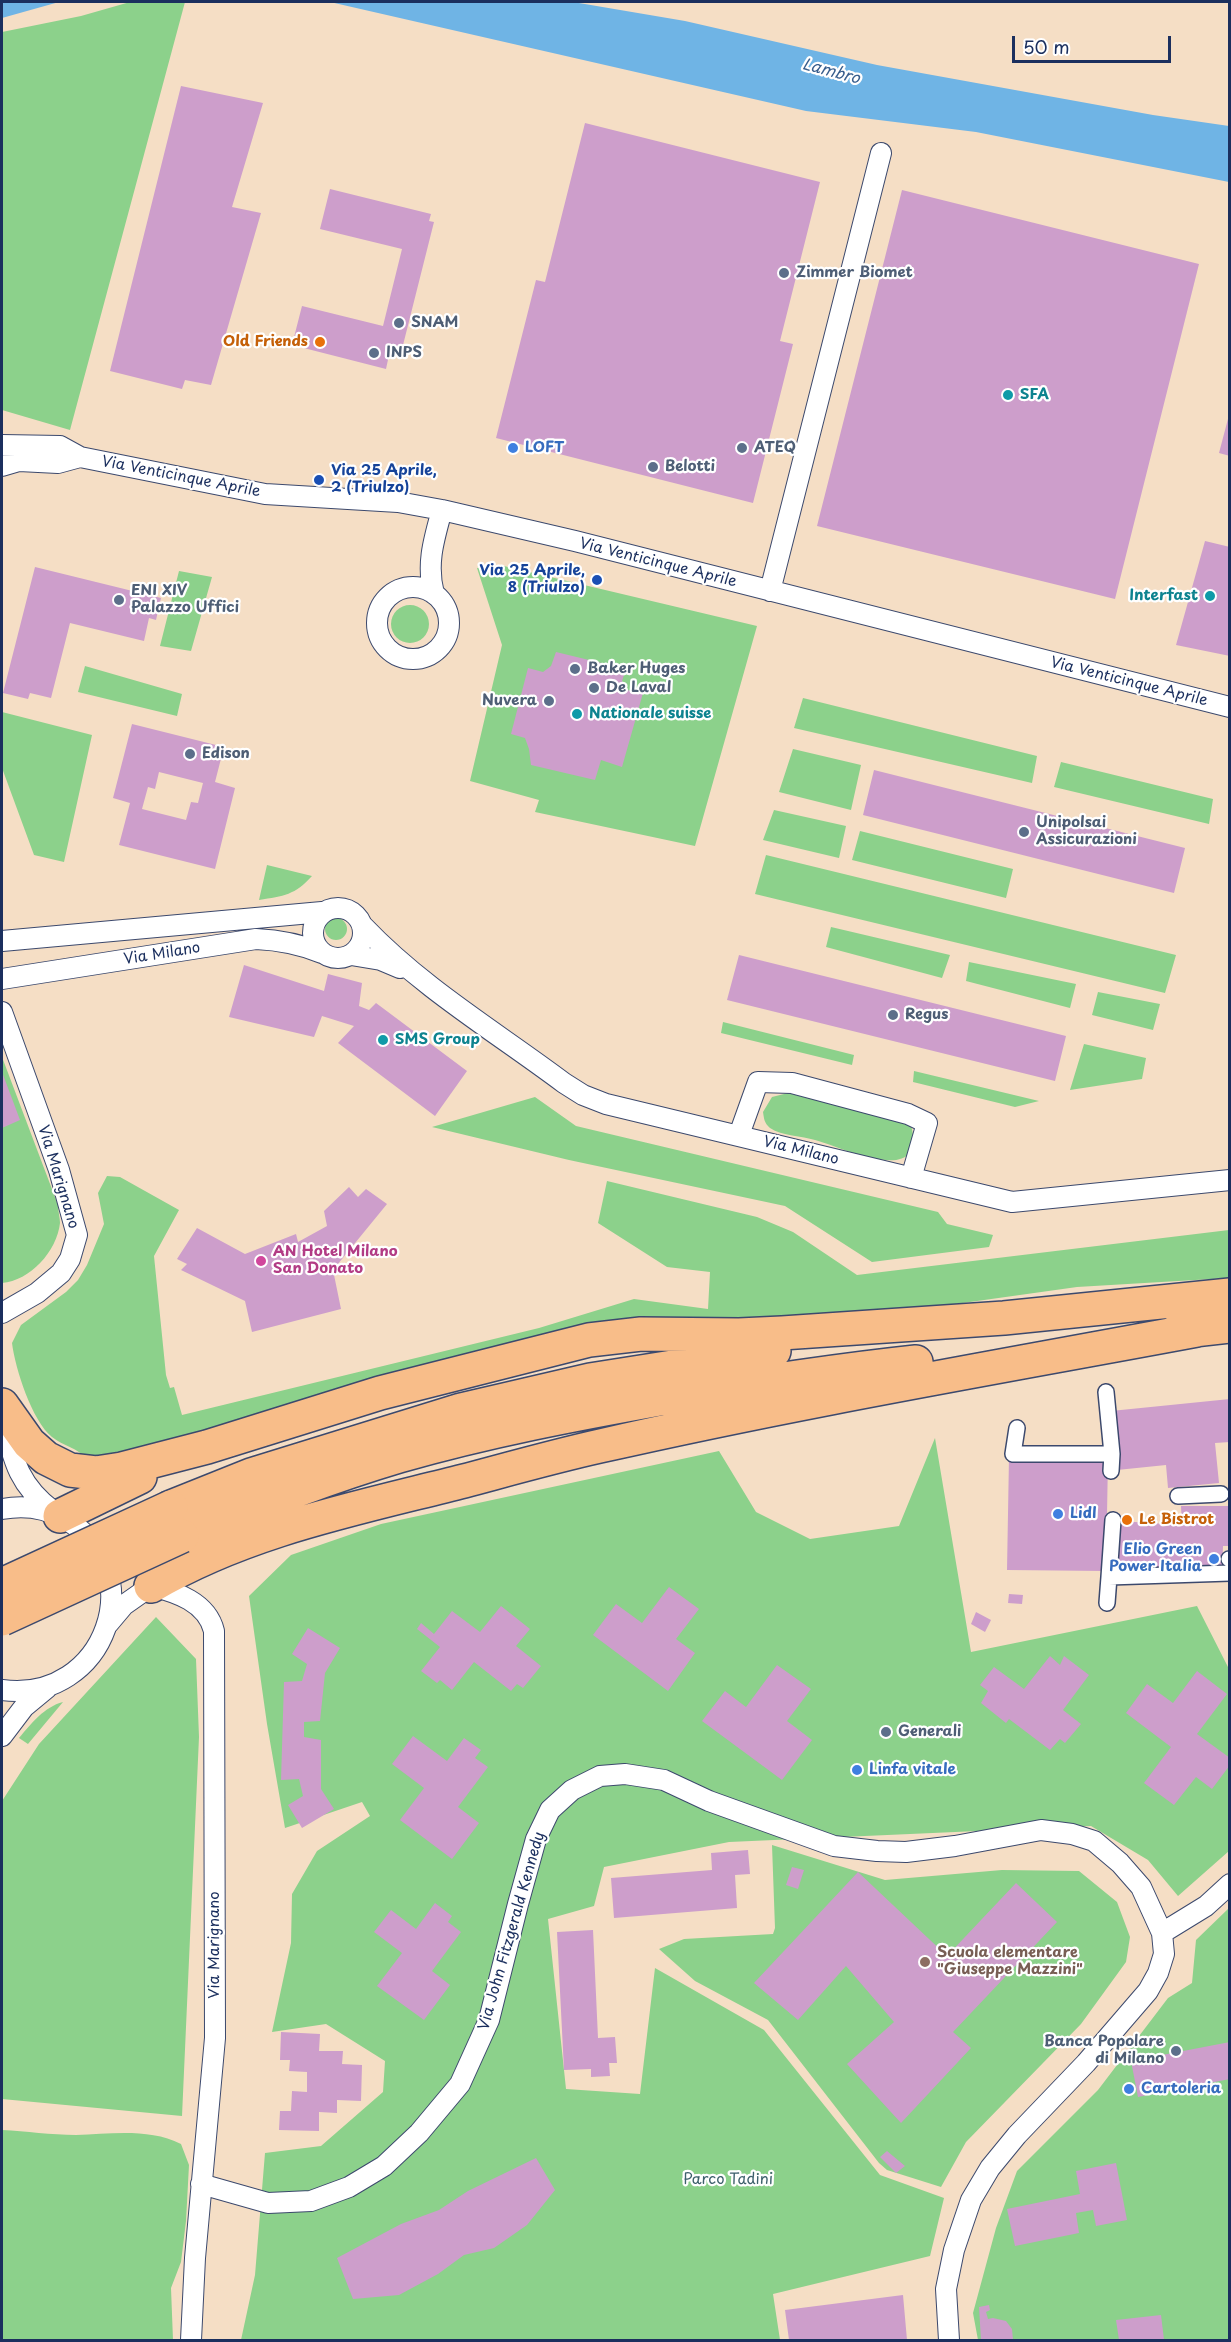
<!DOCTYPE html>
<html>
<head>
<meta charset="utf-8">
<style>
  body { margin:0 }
  #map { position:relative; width:1231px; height:2342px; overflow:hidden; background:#f5dec5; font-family:"Playpen Sans",sans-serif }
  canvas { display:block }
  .frame { position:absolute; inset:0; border:3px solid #1b2f5e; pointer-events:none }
  .scale { position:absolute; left:1012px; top:36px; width:159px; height:27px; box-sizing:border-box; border:3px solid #1b2f5e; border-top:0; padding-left:8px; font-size:18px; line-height:21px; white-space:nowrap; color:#1b2f5e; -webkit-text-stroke:4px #fff; paint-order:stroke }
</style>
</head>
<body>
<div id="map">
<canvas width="1231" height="2342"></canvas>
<div class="frame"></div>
<div class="scale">50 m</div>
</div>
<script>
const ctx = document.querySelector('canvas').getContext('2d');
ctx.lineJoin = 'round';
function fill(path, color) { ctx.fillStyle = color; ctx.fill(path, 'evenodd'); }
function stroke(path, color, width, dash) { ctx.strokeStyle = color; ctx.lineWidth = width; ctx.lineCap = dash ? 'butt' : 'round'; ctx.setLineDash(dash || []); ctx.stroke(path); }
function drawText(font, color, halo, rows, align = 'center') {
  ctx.font = font + ' "Playpen Sans",sans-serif'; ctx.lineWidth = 4.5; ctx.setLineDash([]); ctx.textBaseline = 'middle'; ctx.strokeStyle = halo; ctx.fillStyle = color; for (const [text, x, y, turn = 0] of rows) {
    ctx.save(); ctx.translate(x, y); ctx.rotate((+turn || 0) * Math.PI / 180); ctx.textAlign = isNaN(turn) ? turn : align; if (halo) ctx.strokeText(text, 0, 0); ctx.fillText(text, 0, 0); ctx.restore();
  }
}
const green = new Path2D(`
  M130 2H185L70 430 2 410V32L81 16Z
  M504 566 757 626 695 846 535 812 539 800 470 781 502 645 477 568Z
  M179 571 212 577 191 651 160 646Z
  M391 624a19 19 0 1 1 38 0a19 19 0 1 1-38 0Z
  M85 666 182 694 177 716 78 692Z
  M803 698 1037 756 1032 783 794 728Z
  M2 712 92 735 64 862 34 855 2 768Z
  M793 749 861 765 851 810 779 792Z
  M1061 762 1213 799 1209 824 1054 787Z
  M774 810 846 826 839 858 763 840Z
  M860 831 1013 869 1006 898 852 860Z
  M766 855 1176 955 1165 993 755 894Z
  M267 865 312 876C295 895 284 896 259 900Z
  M325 929a11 11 0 1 1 22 0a11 11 0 1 1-22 0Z
  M831 927 950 955 942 978 826 947Z
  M969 962 1076 984 1070 1008 966 981Z
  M1098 992 1160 1004 1153 1030 1092 1015Z
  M723 1022 854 1055 852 1065 721 1033Z
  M1084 1044 1146 1058 1142 1079 1070 1090Z
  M2 1057 58 1205C58 1211 60 1218 60 1223 57 1251 30 1281 2 1283Z
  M914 1071 1039 1101 1015 1107 913 1082Z
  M788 1093 911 1125C928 1189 844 1148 815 1140 802 1136 782 1136 770 1128 764 1123 764 1118 763 1112L772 1097Z
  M535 1097 576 1126 938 1212 947 1224 993 1235 989 1247 872 1262 785 1206 569 1160 432 1127Z
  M107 1176 120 1177 179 1210 154 1256 166 1375 170 1388 174 1387 182 1415 539 1328 634 1299 708 1309 710 1272 667 1267 598 1223 607 1181 757 1217 793 1232 857 1275 1229 1230V1278L1077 1287 827 1322 610 1323 176 1446 87 1459C78 1448 63 1446 52 1437 32 1421 15 1368 12 1343L21 1325 66 1292 78 1280 87 1265 104 1224 98 1193Z
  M935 1438 971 1652 1197 1606 1229 1669V1851L1178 1896 1148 1860 1091 1826 729 1842 604 1867 594 1906 548 1919 566 2089 640 2094 655 1968 764 2030 880 2175 944 2198 930 2256 773 2294 780 2340H241L255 2275 265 2153 321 2146 383 2092 385 2061 326 2024 272 2032 291 1943 292 1894 317 1851 370 1816 362 1802 285 1828 267 1724 249 1596 291 1555 381 1524 719 1451 756 1512 810 1539 899 1526Z
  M156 1617 196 1659 199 1737 182 2116 2 2099V1801L39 1744Z
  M63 1702 28 1744 19 1738C32 1723 44 1707 63 1702Z
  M772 1845 885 1880 1002 1870 1079 1871 1117 1902 1130 1937 1126 1962 1081 2024 966 2142 941 2187 887 2170 879 2163 768 2020 695 1981 659 1949 684 1939 773 1934 775 1928Z
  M1229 1908V2340H978L973 2313 996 2228 1017 2171 1098 2090 1168 1998 1192 1983 1196 1940Z
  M2 2130C26 2131 51 2135 76 2135 111 2134 149 2128 181 2144L189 2165 186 2221 181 2262 171 2288 173 2340H2Z`);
const water = new Path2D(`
  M2 2H59L2 18Z
  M330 2H573L685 21 877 65 1153 115 1229 126V182L976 132 806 111Z`);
const building = new Path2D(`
  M181 86 263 103 232 207 261 213 211 385 185 380 182 389 110 371Z
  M585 123 820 182 780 341 793 344 753 503 496 438 536 280 545 282Z
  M330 189 431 214 429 221 434 222 400 357 389 355 386 369 292 345 302 306 383 326 402 249 320 229Z
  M902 190 1199 264 1115 599 817 526Z
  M1229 415H1230V456L1219 453Z
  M1205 541 1230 547V656L1176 645Z
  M35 567 161 598 156 620 149 618 144 641 70 623 51 698 30 693 28 699 3 693Z
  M556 652 626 669 622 681 627 690 643 693 622 767 601 760 595 780 531 765 529 749 525 738 511 734 528 668 543 672 551 666Z
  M132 724 224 747 215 782 235 788 215 869 119 845 130 803 113 798ZM159 772 203 783 198 803 191 802 186 820 142 809 148 787 155 789Z
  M874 770 1185 848 1174 893 863 815Z
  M739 955 1066 1036 1055 1081 727 1000Z
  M244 965 324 991 328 974 362 983 359 1006 369 1010 376 1003 467 1071 435 1116 338 1043 354 1026 322 1016 314 1037 229 1017Z
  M2 1072 20 1120 2 1128Z
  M349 1187 358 1197 366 1189 387 1204 333 1270 341 1309 252 1332 245 1301 181 1270 187 1264 177 1259 197 1228 245 1254 296 1234 298 1242 327 1226 324 1211Z
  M1230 1399V1442L1215 1443 1219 1483 1168 1488 1166 1465 1117 1470 1111 1411Z
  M1009 1457 1108 1458 1106 1571 1007 1570Z
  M1181 1506H1230V1546H1223L1222 1570 1114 1576 1119 1521 1182 1525Z
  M669 1587 699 1609 676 1639 695 1653 668 1691 593 1635 616 1604 642 1623Z
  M1009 1594 1023 1595 1022 1604 1008 1603Z
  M501 1606 530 1629 516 1646 541 1666 523 1688 517 1684 511 1691 474 1662 452 1690 440 1680 437 1683 421 1671 440 1647 417 1629 421 1623 434 1634 452 1611 480 1632Z
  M976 1612 991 1620 985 1632 971 1624Z
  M308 1628 340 1648 325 1673 320 1721 304 1722V1737L321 1740V1789L334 1809 302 1828 288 1805 303 1796 299 1779 281 1780 284 1682 302 1681 307 1664 292 1654Z
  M1050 1656 1060 1665 1064 1656 1089 1675 1063 1710 1081 1724 1065 1743 1060 1739 1050 1750 1009 1719 1006 1723 981 1703 988 1691 980 1685 994 1667 1024 1689Z
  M777 1665 811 1689 787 1721 812 1740 782 1780 702 1721 725 1691 746 1707Z
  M1197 1671 1227 1694 1197 1734 1230 1758V1765L1212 1789 1196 1777 1174 1805 1144 1783 1171 1747 1126 1713 1147 1684 1173 1703Z
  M413 1736 447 1761 464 1738 481 1750 475 1758 488 1767 458 1807 479 1823 452 1859 400 1820 424 1788 392 1764Z
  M748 1850 750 1874 735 1875 737 1908 614 1918 611 1878 712 1870 711 1853Z
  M792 1867 804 1870 798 1889 786 1885Z
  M858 1872 947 1956 1016 1883 1057 1922 953 2032 971 2048 901 2123 847 2064 894 2022 846 1966 798 2020 754 1983Z
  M435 1903 452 1916 448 1922 461 1932 432 1971 450 1985 424 2020 377 1986 402 1953 374 1932 391 1910 416 1929Z
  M593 1930 598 2038 615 2037 617 2063H609L610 2076 591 2077V2069L564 2070 557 1932Z
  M281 2032 320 2034 319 2051H343L342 2064 362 2065 361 2101 337 2100V2113L319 2112V2131L279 2130 280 2111H291L292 2091 307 2092V2072L289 2071 290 2060H280Z
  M1230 2042V2079L1138 2097 1131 2061Z
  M887 2151 905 2166 896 2173 880 2157Z
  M536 2158 555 2190 527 2225 494 2248 464 2255 438 2274 399 2295 353 2299 337 2258 401 2224 439 2210 468 2191Z
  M1116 2163 1127 2220 1096 2226 1093 2210 1076 2213 1079 2233 1015 2246 1007 2209 1080 2194 1076 2171Z
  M903 2295 907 2340H789L785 2310Z
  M989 2305 990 2310 986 2312 988 2319 993 2318 1006 2321 1012 2329 1013 2340H981L979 2307Z
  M1161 2315 1164 2340H1119L1116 2320Z`);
const pedestrian = new Path2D(`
  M1017 1428 1013 1454H1112L1106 1392
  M1111 1471 1112 1454
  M1178 1496 1221 1494
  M1229 1559H1230
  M1109 1577 1113 1520
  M1107 1603 1109 1577 1230 1573`);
const minor = new Path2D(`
  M2 445 60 446 80 457 265 494 398 502 442 510 575 541 1230 707
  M2 466 19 461 58 463 80 457
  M377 623a36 36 0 1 1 72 0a36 36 0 1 1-72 0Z
  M770 591 881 153
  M434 594C426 564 434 539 442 510
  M313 933a25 25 0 1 1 50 0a25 25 0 1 1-50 0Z
  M363 926C422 988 496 1032 564 1083L583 1095 606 1104 1012 1202 1230 1180
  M2 941 322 912
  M351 955 381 960 400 968
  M2 979 256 939C279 940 300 944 322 953
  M2 1012 59 1170 77 1235 70 1259 61 1273 37 1293 2 1313
  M739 1135 758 1082 792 1083 908 1114 927 1123 911 1178
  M3 1419C13 1459 18 1485 53 1511
  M2 1509C23 1505 45 1508 63 1518 154 1568 106 1704 2 1690
  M108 1624 124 1605 151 1586C176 1592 207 1602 214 1631L215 2038 195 2258 191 2340
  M2 1736 24 1707 47 1688
  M1162 1933 1206 1906 1230 1884
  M201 2184 268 2203 311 2201 349 2187 384 2166 419 2133 460 2084 489 2020 518 1904 536 1839 550 1810 572 1790 600 1776 625 1774 664 1780 709 1801 834 1846 877 1851 906 1852 955 1846 1041 1830 1072 1834 1094 1841 1120 1863 1141 1887 1162 1933 1164 1954 1158 1973 1148 1991 1086 2063 1017 2135 990 2168 971 2200 954 2250 946 2289 949 2340`);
const trunk = new Path2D(`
  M1176 1332 1230 1326
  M2 1405 29 1443 46 1458 70 1470 96 1473 122 1469 207 1447 380 1393 589 1340 641 1334 739 1335 782 1333 1004 1318 1230 1295
  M171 1507 251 1475 461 1410 590 1380 774 1351
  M60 1516 140 1477
  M182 1536C253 1506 325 1478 399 1456 486 1431 575 1414 665 1398 748 1384 832 1371 916 1362
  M151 1586C245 1530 358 1508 464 1481 509 1469 555 1456 600 1446 798 1401 998 1367 1197 1330`);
const trunkBridge = new Path2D(`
  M2 1585 171 1507
  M2 1619 182 1536`);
const markers = [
  [784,273,6,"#5c6f8a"],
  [399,323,6,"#5c6f8a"],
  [320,342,6,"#e8710a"],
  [374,353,6,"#5c6f8a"],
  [1008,395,6,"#0f9aa8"],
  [513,448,6,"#3f7fe0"],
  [742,448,6,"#5c6f8a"],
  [653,467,6,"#5c6f8a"],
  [319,480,6,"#1a4fb4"],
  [597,580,6,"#1a4fb4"],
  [1210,596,6,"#0f9aa8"],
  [119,600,6,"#5c6f8a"],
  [575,669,6,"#5c6f8a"],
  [594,688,6,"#5c6f8a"],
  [549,701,6,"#5c6f8a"],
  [577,714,6,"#0f9aa8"],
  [190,754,6,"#5c6f8a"],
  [1024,832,6,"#5c6f8a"],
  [893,1015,6,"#5c6f8a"],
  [383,1040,6,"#0f9aa8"],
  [261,1261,6,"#d1479c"],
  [1058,1514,6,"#3f7fe0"],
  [1127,1520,6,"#e8710a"],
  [1214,1559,6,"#3f7fe0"],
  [886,1732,6,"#5c6f8a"],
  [857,1770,6,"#3f7fe0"],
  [925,1962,6,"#8d6e63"],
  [1176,2051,6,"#5c6f8a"],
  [1129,2089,6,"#3f7fe0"]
];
const serviceNames = [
  ["Zimmer Biomet",796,273],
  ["SNAM",411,323],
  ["INPS",386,353],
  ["ATEQ",754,448],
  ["Belotti",665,467],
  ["ENI XIV",131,591],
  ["Palazzo Uffici",131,608],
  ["Baker Huges",587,669],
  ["De Laval",606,688],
  ["Nuvera",537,701,"right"],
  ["Edison",202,754],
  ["Unipolsai",1036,823],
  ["Assicurazioni",1036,840],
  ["Regus",905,1015],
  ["Generali",898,1732],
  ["Banca Popolare",1164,2042,"right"],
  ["di Milano",1164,2059,"right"]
];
const foodNames = [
  ["Old Friends",308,342],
  ["Le Bistrot",1139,1520,"left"]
];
const cultureNames = [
  ["SFA",1020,395],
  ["Interfast",1198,596,"right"],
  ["Nationale suisse",589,714],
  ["SMS Group",395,1040]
];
const shopNames = [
  ["LOFT",525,448],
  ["Lidl",1070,1514],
  ["Elio Green",1202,1550,"right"],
  ["Power Italia",1202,1567,"right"],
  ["Linfa vitale",869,1770],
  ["Cartoleria",1141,2089]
];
const transitNames = [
  ["Via 25 Aprile,",331,471],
  ["2 (Triulzo)",331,488],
  ["Via 25 Aprile,",585,571,"right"],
  ["8 (Triulzo)",585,588,"right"]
];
const streetNames = [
  ["Via Venticinque Aprile",181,477,11],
  ["Via Venticinque Aprile",658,563,14],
  ["Via Venticinque Aprile",1129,682,14],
  ["Via Milano",162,954,-9],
  ["Via Milano",801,1151,14],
  ["Via Marignano",58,1177,73],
  ["Via John Fitzgerald Kennedy",512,1931,-74],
  ["Via Marignano",215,1945,-90]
];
const hotelNames = [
  ["AN Hotel Milano",273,1252],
  ["San Donato",273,1269]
];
const educationNames = [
  ["Scuola elementare",937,1953],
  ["\"Giuseppe Mazzini\"",937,1970]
];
const parkNames = [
  ["Parco Tadini",728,2180]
];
const waterNames = [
  ["Lambro",831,72,15]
];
fill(green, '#8cd18b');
fill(water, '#6fb4e5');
fill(building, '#cd9ecb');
stroke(pedestrian, '#3c496d', 18);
stroke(minor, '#3c496d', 22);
stroke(trunk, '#3c496d', 36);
stroke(pedestrian, '#fff', 15);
stroke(minor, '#fff', 20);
stroke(trunk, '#f8bd89', 33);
stroke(trunkBridge, '#3c496d', 36, []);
stroke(trunkBridge, '#f8bd89', 33);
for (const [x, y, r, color] of markers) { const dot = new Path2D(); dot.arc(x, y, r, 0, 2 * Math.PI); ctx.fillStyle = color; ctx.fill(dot); stroke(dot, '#fff', 2); }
drawText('bold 15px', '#4e5e75', '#fff', serviceNames, 'left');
drawText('bold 15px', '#c56008', '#fff', foodNames, 'right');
drawText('bold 15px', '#0d838f', '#fff', cultureNames, 'left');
drawText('bold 15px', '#366cbe', '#fff', shopNames, 'left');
drawText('bold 15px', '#164399', '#fff', transitNames, 'left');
drawText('15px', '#1b2f5e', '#fff', streetNames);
drawText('bold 15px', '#b23c85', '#fff', hotelNames, 'left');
drawText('bold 15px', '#785e54', '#fff', educationNames, 'left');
drawText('15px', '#3d606c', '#fff', parkNames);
drawText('italic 16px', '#385e8d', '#fff', waterNames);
</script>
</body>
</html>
